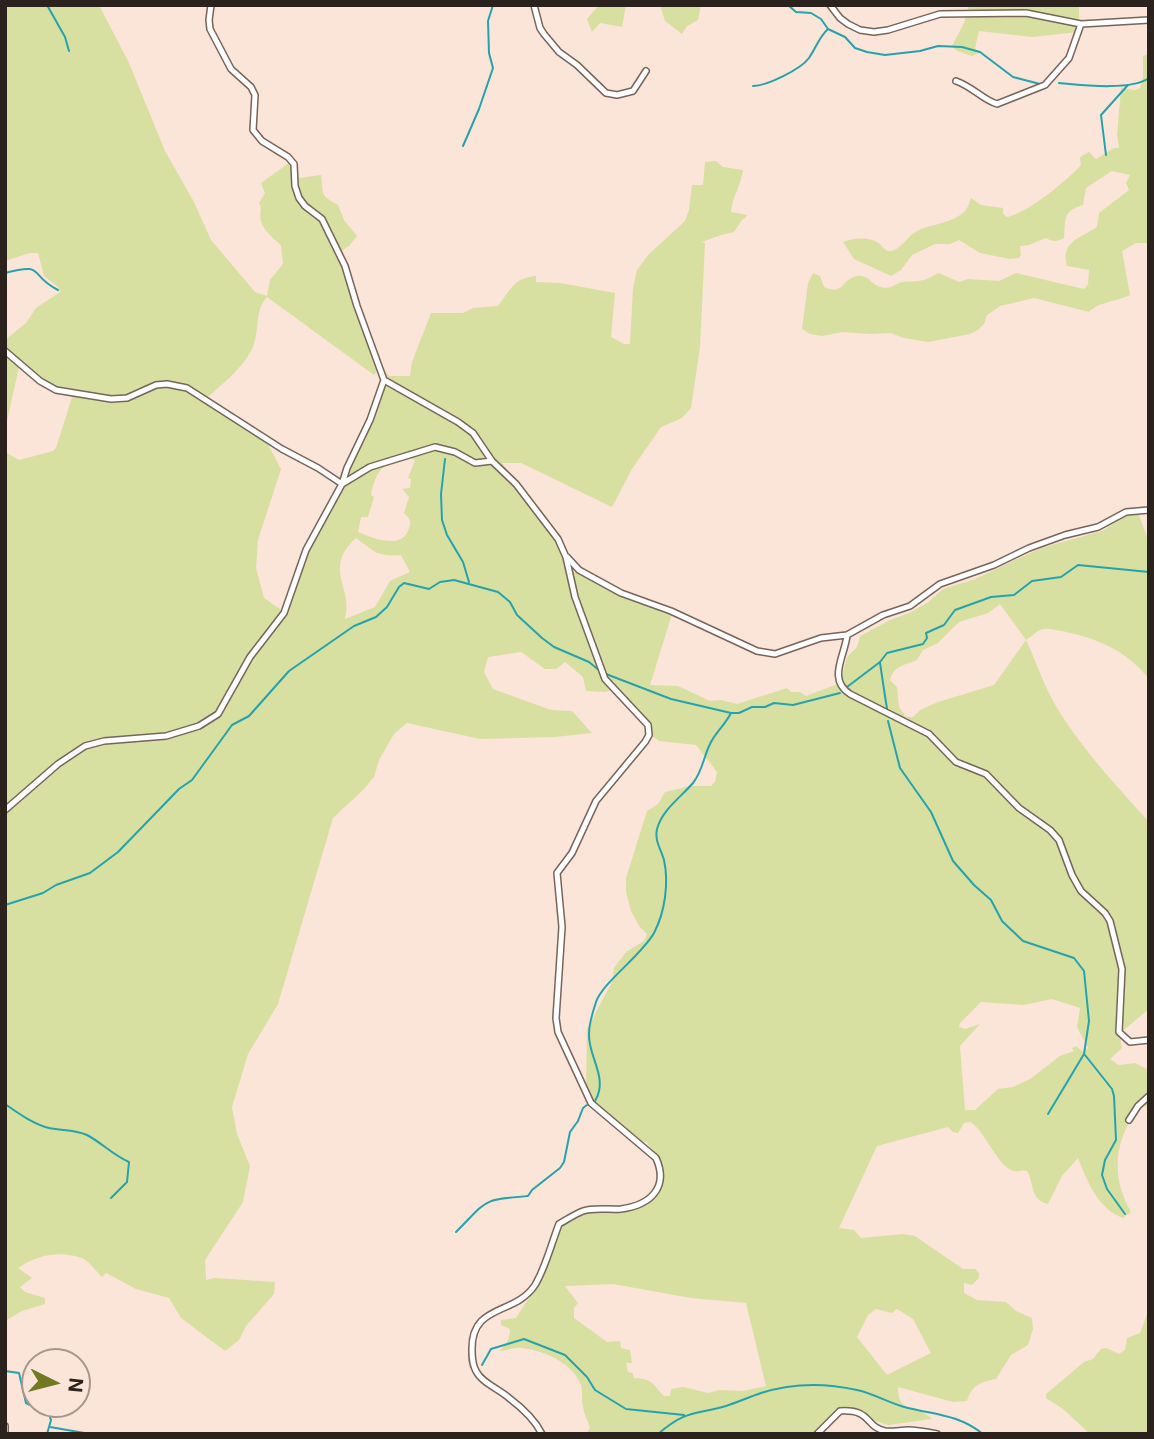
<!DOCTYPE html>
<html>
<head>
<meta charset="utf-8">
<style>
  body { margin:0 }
  #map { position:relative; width:1154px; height:1439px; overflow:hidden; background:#fbe4d8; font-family:Inter,sans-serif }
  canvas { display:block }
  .frame { position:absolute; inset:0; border:7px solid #2b221e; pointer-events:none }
  .north { position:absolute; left:21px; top:1348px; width:70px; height:70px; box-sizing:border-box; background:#fbe4d8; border:2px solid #a8968e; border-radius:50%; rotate:96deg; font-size:19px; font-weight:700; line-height:28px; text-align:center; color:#2b221e }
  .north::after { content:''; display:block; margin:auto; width:24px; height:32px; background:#717923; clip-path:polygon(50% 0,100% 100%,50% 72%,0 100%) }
</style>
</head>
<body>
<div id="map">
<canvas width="1154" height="1439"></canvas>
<div class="frame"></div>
<div class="north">N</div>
</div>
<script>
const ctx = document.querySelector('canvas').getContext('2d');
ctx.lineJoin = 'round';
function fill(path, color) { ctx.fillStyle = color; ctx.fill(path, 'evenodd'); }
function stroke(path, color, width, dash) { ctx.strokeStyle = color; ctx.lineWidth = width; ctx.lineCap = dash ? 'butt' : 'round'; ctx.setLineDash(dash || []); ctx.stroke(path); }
const green = new Path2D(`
  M5 5 100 7 129 63 165 151 194 202 211 240 255 292 267 296 270 280 283 264 281 245C274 239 264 231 261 221 259 214 263 210 259 203L265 193 261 183 293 160 299 178 321 175C324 196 319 194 338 205L344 220 357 236 349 246 340 252 381 365 389 376H410L412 362 431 313H463L473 308 498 306C510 291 513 278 536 276V282L560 283 615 293 611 337 624 344H630L633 288 637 270 648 255 685 221 689 210 692 185H703L705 162 716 161 723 167 743 170C741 186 732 197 731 212L748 215 742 220 734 232 721 235 702 242 705 243 700 347 691 408 682 418 661 427 632 469 612 507 521 463H502L563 540 573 571 672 614 650 685 678 686 710 701 721 700 737 704 787 688 791 692H800L806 696 840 683 847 657 857 647 860 636 890 620 909 613 927 603 943 589 975 579 1041 548 1102 531 1129 514 1139 515 1149 542V679C1127 651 1097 638 1062 631 1055 630 1047 627 1040 630 1036 632 1031 637 1026 640 1035 659 1042 680 1052 699 1077 744 1115 784 1149 822V1009L1119 1034 1122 1048 1110 1059 1119 1065 1135 1063 1149 1070V1110L1143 1103C1115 1135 1109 1174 1131 1212L1123 1218C1098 1209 1087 1181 1078 1158L1062 1176 1048 1204C1029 1199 1035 1184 1027 1171 1021 1169 1016 1173 1011 1170 996 1163 983 1128 970 1122L964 1123 958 1133 953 1132 948 1127 877 1146 839 1228 854 1230 861 1238 903 1234 915 1236 963 1269H975L979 1273V1278L972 1285 964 1283V1293L977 1300 1006 1302 1016 1311 1032 1318 1033 1329 1028 1345 1011 1355 996 1379C980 1382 972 1385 967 1401L953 1402 898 1387C897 1415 919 1405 932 1419L888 1425 857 1415 854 1410 837 1413 820 1434H586L590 1428C588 1421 584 1414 583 1407 581 1399 583 1392 581 1385 573 1363 543 1350 521 1348 513 1347 507 1351 499 1351 507 1345 510 1338 510 1329L501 1325V1320L516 1318C525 1303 535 1291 541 1274 548 1257 549 1237 559 1221 573 1217 587 1211 601 1208 630 1204 639 1205 662 1185L663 1172 660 1159 646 1142 628 1136 602 1114 586 1087 587 1029 612 982 614 968 626 952 644 941 647 934 639 926 631 911 626 892V878L647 811 658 804 665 792 690 786H711L715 782 717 772 696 745 659 741 651 735 641 715 612 690 606 692 586 691 583 677 565 662 556 669H545L521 652 488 657 484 672 493 689 551 710 572 711 592 733 555 737 480 739 407 723 394 734 379 760 374 777 363 790 333 818 278 1004 248 1054 232 1107 237 1134 250 1166 243 1202 205 1260 206 1280 215 1278 275 1282 274 1294 246 1326 239 1340 225 1351 181 1318 169 1298 136 1289 106 1273 102 1277C96 1271 89 1261 82 1258 60 1250 36 1255 18 1268L32 1278 20 1287 25 1292 45 1298V1304L22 1311 5 1321V452L19 460 53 451 56 448 73 394 65 392 19 367 5 430V340L26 323 36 308 60 292 58 287 44 276 38 253H30L5 261ZM267 297 374 375 377 371 382 382 351 464 305 558 287 614 264 598 256 568 258 540 281 469 265 439 207 398C223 383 242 369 252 349 260 333 254 311 267 297ZM408 458 415 460 408 478 411 479 410 488 402 489 409 497 404 513C409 518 412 521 409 528 403 551 373 538 358 532L361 517H368L374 497 371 495C376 470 383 462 408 458ZM356 538C377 553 375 556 401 555L410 572 390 581 375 607 345 619C354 588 322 569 356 538ZM1000 604 1026 640 994 685 938 702 920 710 913 717H906L899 707 897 687 890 680C893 666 905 665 917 660L923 650 938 643 959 622 988 613ZM1052 999 1080 1008 1077 1027 1088 1048 1083 1052 1076 1046 1072 1048 1074 1051 1060 1056 1030 1079 1013 1087 998 1089 975 1110H965L960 1046 980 1024 965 1029 959 1027 960 1023 981 1002 1024 1005ZM613 1284 691 1298 746 1303 766 1386 743 1391 719 1390 708 1393 683 1387 671 1389 670 1396H664C652 1384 654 1379 634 1378L633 1373 628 1372 626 1363H632L630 1350 621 1348 620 1341 607 1342 574 1318V1308L578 1303 565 1286ZM876 1309 892 1313 897 1309 913 1319 931 1353 887 1375 857 1337 868 1315Z
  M599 5H626L622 27 600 23 592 32 587 19Z
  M660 5H701L698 20 687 26 682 34 665 21Z
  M969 5H1079V32L1032 37 979 31 975 48 979 53 972 56 957 51 952 46 964 23Z
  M1149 54V243H1136L1122 251 1130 295C1116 302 1100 301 1089 312L1034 298 1000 306 987 315 984 324 978 330 970 334 928 342 904 338 890 333 870 334 842 332 822 336 810 334 802 329 808 283 813 273 820 276 824 287C844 296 841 279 857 276 869 274 871 285 881 287 889 290 895 284 902 282 909 281 917 282 924 280 929 279 933 275 939 273L959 282 968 279 999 281 1016 273 1084 289 1088 284 1089 270 1067 266C1060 241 1081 238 1097 227L1099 213 1129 190 1126 183 1130 175 1112 171 1086 188 1083 205C1062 211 1066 219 1064 238 1057 242 1052 242 1046 238L1029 245 1020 246 1021 255 1019 258 1010 259 980 253 959 240 950 244H935L912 255 901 270 891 276 854 259 843 242C853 238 870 236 880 244 882 246 884 250 888 251 898 253 907 237 914 233 926 224 950 225 964 212 968 209 969 203 971 198L981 205 1003 208V214L1007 217C1026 214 1068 180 1081 165L1080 157 1089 152 1096 159 1114 148H1119L1117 135 1121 88 1135 90 1140 88 1143 77V56Z
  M1147 1314 1149 1434H1090L1063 1409 1046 1398V1394L1084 1362 1093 1359 1101 1349 1106 1348 1119 1354 1125 1350 1127 1338 1140 1333Z`);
const stream = new Path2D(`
  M47 5 65 37 69 51
  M788 5 796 12 811 13 821 19 828 29 845 37 855 48 867 52 885 55 920 51 938 46 962 47 980 52 1013 77 1040 84
  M1059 83C1081 85 1131 91 1149 78
  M753 86C767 86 801 69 809 58 816 48 819 37 828 29
  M463 146 479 109 493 68 489 53 488 21 493 5
  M1106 155 1101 115 1128 85
  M5 273C46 262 28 275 58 290
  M445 459 441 494 442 520 447 535 463 562 469 582
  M880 663 887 709
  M606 674 671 699 731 713H739L752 707H765L774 703 793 705 840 693
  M847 687 880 662 887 653 923 644 927 638 926 633 944 625 955 610 991 597 1014 595 1032 581 1061 577 1078 565 1149 572
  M888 721 900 768 931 812 953 861 974 885 991 900 1002 921 1023 941 1074 958 1084 971 1089 1021 1084 1054 1048 1114
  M5 905 43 893 56 885 90 873 118 852 179 789 192 780 232 725 249 716 289 671 354 626 376 617 387 607 399 587 404 583 429 589 440 582 454 580 498 592 510 602 517 615 542 638 554 647 589 662 600 671
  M1085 1055 1112 1089 1114 1096 1116 1140 1105 1160 1102 1175 1107 1189 1125 1214
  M595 1101C609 1078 588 1057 589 1034 589 1024 593 1011 596 1002 603 982 641 956 654 933 665 912 669 883 664 860 661 849 654 840 657 829 662 810 681 797 693 783 702 772 704 756 710 744 715 733 725 725 731 713
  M5 1104C18 1113 33 1124 49 1128 62 1131 74 1129 87 1135 102 1143 113 1155 129 1162L127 1182 111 1198
  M456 1232C489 1199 481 1200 528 1196L532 1190 560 1168 564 1162 570 1132 578 1121 583 1108 587 1105
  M482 1365 491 1349 524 1339 565 1355 587 1377 595 1390 626 1409 684 1415
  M5 1371 19 1373 26 1403 49 1414 51 1420 47 1434
  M50 1427 90 1434
  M658 1434C686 1410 693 1415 726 1406 738 1402 749 1397 761 1393 792 1383 826 1383 857 1390 875 1394 891 1404 908 1408 937 1415 959 1415 983 1434`);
const street = new Path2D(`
  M211 5 209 20 210 29 231 69 251 87 255 95 253 130 262 141 288 157 294 164 295 186 299 198 305 206 322 219 345 266 357 306 384 380 458 422 473 433 492 461 516 484 558 539 566 557 575 597 605 679 648 725 649 735 645 742 596 801 572 853 557 873 562 927 556 1018 558 1032 591 1103 656 1158C669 1187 651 1205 621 1209 609 1210 594 1207 583 1211 575 1214 566 1220 559 1224 552 1242 545 1269 535 1285 515 1316 471 1303 472 1350 472 1357 472 1364 476 1371 482 1383 499 1389 509 1398 521 1407 535 1420 542 1434
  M534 5 540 28 544 34 559 52 577 65 606 93 617 95 633 91 646 71
  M830 5 840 18 848 24 860 30 874 32 888 30 940 14 1026 13 1081 24 1149 20
  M956 81C973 87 983 100 997 104L1045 85 1069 58 1081 24
  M5 351 40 381 56 390 111 399 127 398 156 385 167 384 187 388 282 449 318 468 342 484 370 467 435 447 455 452 475 463 492 461
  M567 557 579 570 621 593 671 611 757 651 775 654 821 638 847 635 883 615 910 606 940 584 994 565 1029 548 1065 535 1098 527 1126 512 1149 510
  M847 635C845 656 827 679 850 694L929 734 956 762 986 774 1019 808 1050 830 1059 840 1072 875 1081 891 1105 913 1110 921 1122 969 1119 1032 1130 1042 1149 1040
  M5 810 58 764 85 746 104 741 166 736 199 726 218 714 250 657 284 613 306 550 342 484 347 468 370 420 384 380
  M1129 1120 1138 1106 1149 1096
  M5 1426V1434
  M817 1434 840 1411C872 1409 865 1427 885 1431 892 1432 901 1430 908 1430 918 1430 927 1432 937 1434`);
fill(green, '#d8e0a1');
stroke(stream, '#25a3ac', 2);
stroke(street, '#78645a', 8);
stroke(street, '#fff', 5);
</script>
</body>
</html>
